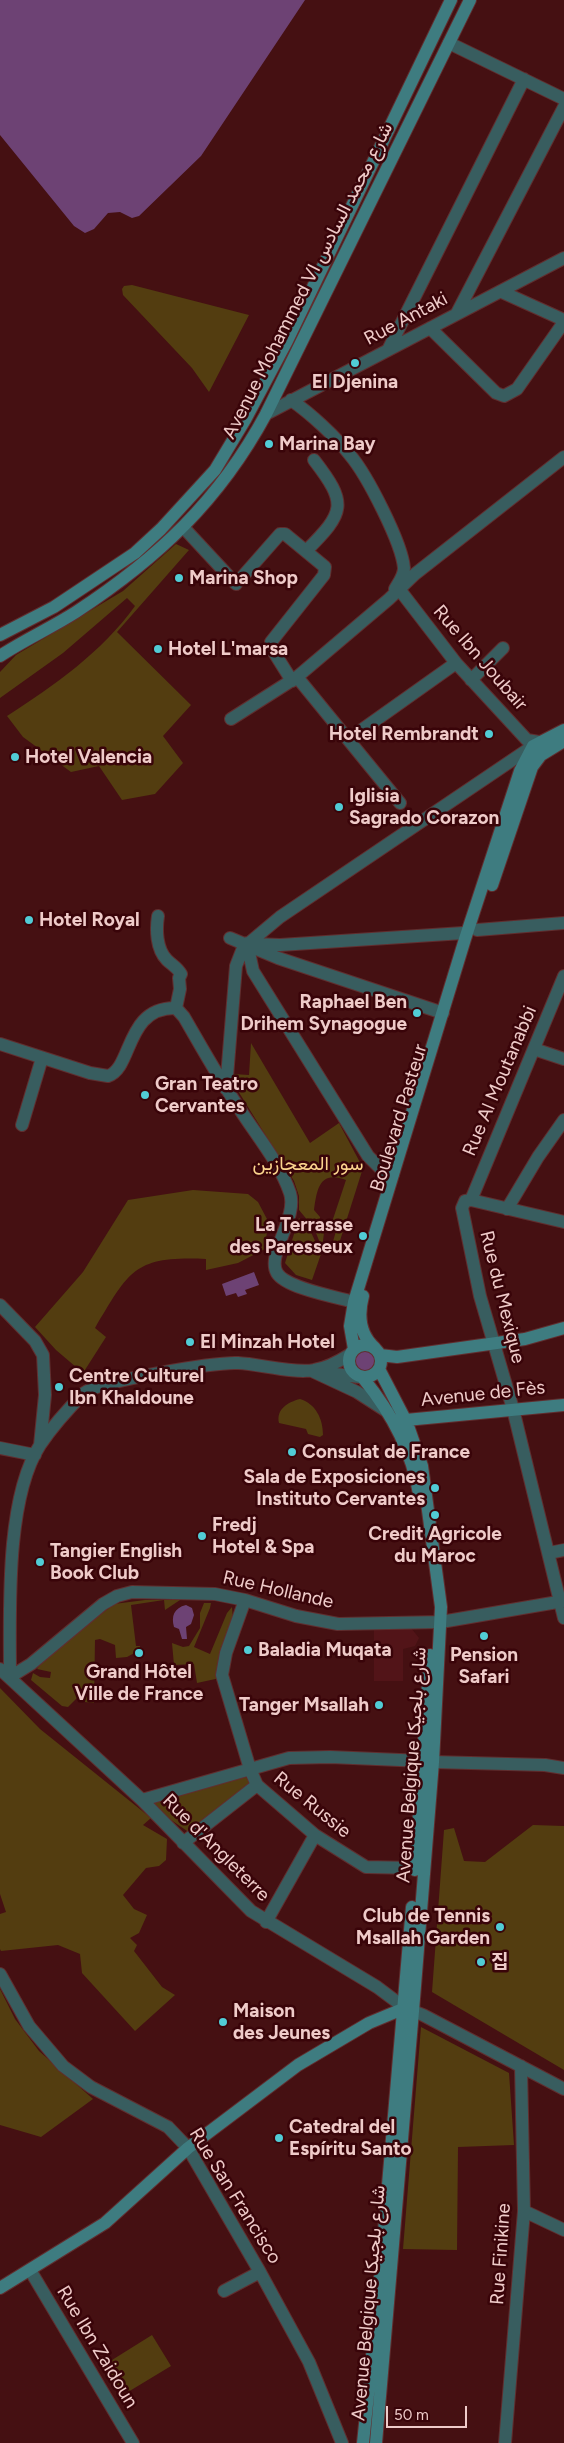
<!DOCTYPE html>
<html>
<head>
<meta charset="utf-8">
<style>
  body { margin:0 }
  #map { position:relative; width:564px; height:2443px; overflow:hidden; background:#451012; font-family:Figtree,sans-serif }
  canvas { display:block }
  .scale { position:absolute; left:386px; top:2406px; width:81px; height:22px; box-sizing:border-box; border:2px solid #efcbc9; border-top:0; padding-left:6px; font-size:15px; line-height:18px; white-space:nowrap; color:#efcbc9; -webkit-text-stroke:4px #390409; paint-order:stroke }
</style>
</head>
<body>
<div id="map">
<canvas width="564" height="2443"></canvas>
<div class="scale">50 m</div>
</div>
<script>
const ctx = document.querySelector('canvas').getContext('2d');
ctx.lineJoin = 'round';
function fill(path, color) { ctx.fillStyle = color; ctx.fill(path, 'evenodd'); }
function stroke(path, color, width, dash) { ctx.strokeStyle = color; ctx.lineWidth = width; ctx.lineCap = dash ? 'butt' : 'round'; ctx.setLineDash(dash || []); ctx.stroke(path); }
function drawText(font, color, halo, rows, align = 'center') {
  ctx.font = font + ' Figtree,Vazirmatn,"Noto Sans KR",sans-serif'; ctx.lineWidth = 5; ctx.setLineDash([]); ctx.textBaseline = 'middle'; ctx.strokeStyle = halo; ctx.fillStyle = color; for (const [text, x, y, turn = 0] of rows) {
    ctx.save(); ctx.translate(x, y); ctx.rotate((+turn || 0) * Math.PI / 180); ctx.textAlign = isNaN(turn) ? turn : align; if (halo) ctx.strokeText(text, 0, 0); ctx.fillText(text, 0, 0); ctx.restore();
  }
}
const built = new Path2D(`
  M374 1628H411L419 1638 415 1646 403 1649V1681H374Z`);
const green = new Path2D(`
  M132 285 249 315 209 392 192 368 123 295 122 289 124 286Z
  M176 544 189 550 117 632 191 705 163 736 183 763 155 794 122 800 99 766 71 772 23 737 7 716C55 685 102 652 135 606L127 598 63 653 0 698V672L16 655 123 591Z
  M251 1043 310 1143 339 1123 363 1168 338 1247 332 1245 338 1224 332 1222 346 1180C320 1170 317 1188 314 1210L320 1217V1232L324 1233 322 1248 314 1228 299 1210V1196L294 1181 235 1086 233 1074 249 1075Z
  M193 1190 248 1194 258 1202 268 1221 265 1249 238 1263 206 1270V1259C134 1256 130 1270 95 1328L106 1337 83 1373 56 1350 35 1327 83 1272 128 1200Z
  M299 1218 310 1230 321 1254 312 1280 296 1275 285 1263Z
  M300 1399C316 1404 323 1419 323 1435L320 1437 308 1434 306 1429 279 1423C276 1409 288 1402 300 1399Z
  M145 1600H180L165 1610 164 1600 131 1605 136 1646H140V1650L127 1657 116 1658 115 1645 100 1639 95 1640 94 1703 85 1702 84 1691 68 1707 62 1706 31 1680 33 1673 40 1677 50 1678 51 1672 37 1669 44 1659 114 1604Z
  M204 1603H211L210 1608 194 1647 210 1654 227 1613 232 1607 233 1620 220 1678 197 1683 194 1664 174 1665 172 1643 183 1647 189 1646 200 1628V1613Z
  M0 1688 40 1729 151 1818 143 1825 167 1839 166 1860 159 1866 146 1868 123 1895 134 1909 147 1915 139 1933 130 1938 137 1945 134 1951 162 1987 175 1995 135 2031 82 1973 80 1954 58 1945 1 1951 0 1949V1914L6 1912 0 1894Z
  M245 1776 250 1782 241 1793 190 1833 142 1800Z
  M533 1825 564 1826V2070L432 1992 444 1830 454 1828 464 1861 485 1862Z
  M0 1989 15 2019 39 2051 93 2099 41 2137 0 2125Z
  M421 2027 509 2073 514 2145 458 2147 457 2250 403 2249Z
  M152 2335 171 2366 123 2395 104 2365Z`);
const water = new Path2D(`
  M0 0H305L201 156 139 216 132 218 120 212 108 213 94 229 85 233 74 226 0 135Z
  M254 1272 259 1285 245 1290 247 1294 238 1297 236 1293 226 1296 222 1284Z
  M352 1362a12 12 0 1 1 24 0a12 12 0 1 1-24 0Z
  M186 1605 192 1608 194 1615 191 1624 186 1627 187 1639H182L179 1629 174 1627C171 1616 174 1608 186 1605Z`);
const street = new Path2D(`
  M449 43 564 99
  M502 292 564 320
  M457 313 564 107
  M430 328 496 393 504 396 517 389 564 322
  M388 350 524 79
  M291 400C310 413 336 437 350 455 367 475 402 543 404 568 404 576 399 582 395 589
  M266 414 564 258
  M184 528 236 584 280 534H285L325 567 324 575 271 642 272 649 292 681
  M306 551C345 512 348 504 314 460
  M399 589 456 663 527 740 539 742
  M297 677 400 803
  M471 680 503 648
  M231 719 297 677 389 599 415 574 564 457
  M349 739 456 663
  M158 916C156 929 156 949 167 960 172 965 177 967 181 974L179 978 180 989 176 1008
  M477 930 564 923
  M230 938 278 958 443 1013
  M247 943 253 971 368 1156 383 1171 393 1174
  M254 944 280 945 463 933
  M176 1008 184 1017C202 1048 219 1079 239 1108 256 1135 280 1163 290 1193 298 1218 266 1255 277 1273 286 1288 336 1297 354 1302
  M0 1044 90 1073 108 1076C133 1068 125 1007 176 1008
  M534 1049 564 1059
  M226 1089 236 966 243 948 280 917 536 744
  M22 1125 42 1058
  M471 1200 564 976
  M507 1209 538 1157 564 1120
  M564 1222 471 1200 465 1201 462 1208 480 1296 513 1409 564 1618
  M0 1305 35 1341 43 1355 45 1395 40 1445
  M312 1371 357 1392 388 1412
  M327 1373 359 1377
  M0 1448 35 1455
  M549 1553 564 1550
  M245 1600 226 1653 222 1675 250 1769 257 1785 315 1835 366 1867 415 1868
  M0 1669 142 1800 251 1911 377 1987 405 2008 423 2015 564 2089
  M10 1677 31 1664 103 1604 117 1596 132 1592 215 1594 245 1600 296 1616 338 1624 441 1622 564 1601
  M10 1677C10 1613 5 1499 40 1445 52 1427 69 1408 84 1393 100 1381 215 1362 238 1363 259 1364 295 1374 314 1370 327 1368 338 1362 349 1355
  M433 1762 545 1765 564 1768
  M142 1800 289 1758 330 1757 423 1761
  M183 1843 257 1785
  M266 1922 315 1835
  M0 1974 29 2026 63 2066 91 2087 168 2127 188 2148 260 2272 309 2362 342 2443
  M524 2211 564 2230
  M30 2270 133 2443
  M224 2291 260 2272
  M505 2443 524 2211 521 2066`);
const secondary = new Path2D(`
  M0 635 54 607 135 553 161 529 215 470 245 420 287 341 451 0
  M0 656C24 640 51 628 76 612 158 558 219 501 266 414L470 0
  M492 885 532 767 541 755 564 741
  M363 1296C358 1315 359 1334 375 1348
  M349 1361a16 16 0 1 1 32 0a16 16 0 1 1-32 0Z
  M354 1349 350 1326 354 1302 465 939 520 771 533 746 564 730
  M380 1355 397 1357 525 1339 564 1328
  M363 1378C390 1411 412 1451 419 1494
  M400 1418 406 1420 564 1405
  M415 1870 430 1655
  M0 2288 105 2223 188 2148 298 2065 369 2023 405 2008
  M363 2443 379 2289 412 1907
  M376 2443 413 2011 433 1762 441 1607 422 1466 407 1423 379 1369`);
const markers = [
  [355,363,5,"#51ccd5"],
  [269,444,5,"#51ccd5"],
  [179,578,5,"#51ccd5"],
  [158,649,5,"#51ccd5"],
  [489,734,5,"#51ccd5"],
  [15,757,5,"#51ccd5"],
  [339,807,5,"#51ccd5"],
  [29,920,5,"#51ccd5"],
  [417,1013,5,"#51ccd5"],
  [145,1095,5,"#51ccd5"],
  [363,1236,5,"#51ccd5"],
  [190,1342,5,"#51ccd5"],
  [59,1387,5,"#51ccd5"],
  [292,1452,5,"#51ccd5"],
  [435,1488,5,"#51ccd5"],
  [435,1515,5,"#51ccd5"],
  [202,1536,5,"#51ccd5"],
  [40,1562,5,"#51ccd5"],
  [484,1636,5,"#51ccd5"],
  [248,1650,5,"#51ccd5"],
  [139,1653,5,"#51ccd5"],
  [379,1705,5,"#51ccd5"],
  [500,1927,5,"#51ccd5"],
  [481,1962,5,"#51ccd5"],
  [223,2022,5,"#51ccd5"],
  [279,2138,5,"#51ccd5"]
];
const streetNames = [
  ["Avenue Mohammed VI شارع محمد السادس",308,281,-63],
  ["Rue Antaki",406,319,-28],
  ["Rue Ibn Joubair",480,658,49],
  ["Rue Al Moutanabbi",500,1081,-67],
  ["Boulevard Pasteur",399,1118,-73],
  ["Rue du Mexique",502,1297,76],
  ["Avenue de Fès",483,1394,-6],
  ["Rue Hollande",278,1590,13],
  ["Avenue Belgique شارع بلجيكا",412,1765,-86],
  ["Rue Russie",312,1805,39],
  ["Rue d'Angleterre",216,1848,45],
  ["Rue San Francisco",235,2196,58],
  ["Rue Finikine",501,2254,-86],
  ["Avenue Belgique شارع بلجيكا",369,2303,-85],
  ["Rue Ibn Zaidoun",97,2347,59]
];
const poiNames = [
  ["El Djenina",355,382,"center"],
  ["Marina Bay",279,444],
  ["Marina Shop",189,578],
  ["Hotel L'marsa",168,649],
  ["Hotel Rembrandt",479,734,"right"],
  ["Hotel Valencia",25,757],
  ["Iglisia",349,796],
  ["Sagrado Corazon",349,818],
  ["Hotel Royal",39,920],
  ["Raphael Ben",407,1002,"right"],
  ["Drihem Synagogue",407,1024,"right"],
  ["Gran Teatro",155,1084],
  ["Cervantes",155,1106],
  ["La Terrasse",353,1225,"right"],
  ["des Paresseux",353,1247,"right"],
  ["El Minzah Hotel",200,1342],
  ["Centre Culturel",69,1376],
  ["Ibn Khaldoune",69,1398],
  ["Consulat de France",302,1452],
  ["Sala de Exposiciones",425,1477,"right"],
  ["Instituto Cervantes",425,1499,"right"],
  ["Fredj",212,1525],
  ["Hotel & Spa",212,1547],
  ["Credit Agricole",435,1534,"center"],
  ["du Maroc",435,1556,"center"],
  ["Tangier English",50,1551],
  ["Book Club",50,1573],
  ["Baladia Muqata",258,1650],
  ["Pension",484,1655,"center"],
  ["Safari",484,1677,"center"],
  ["Grand Hôtel",139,1672,"center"],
  ["Ville de France",139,1694,"center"],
  ["Tanger Msallah",369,1705,"right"],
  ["Club de Tennis",490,1916,"right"],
  ["Msallah Garden",490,1938,"right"],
  ["집",491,1962],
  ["Maison",233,2011],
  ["des Jeunes",233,2033],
  ["Catedral del",289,2127],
  ["Espíritu Santo",289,2149]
];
const parkNames = [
  ["سور المعجازين",308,1164]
];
fill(built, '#521418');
fill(green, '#533d10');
fill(water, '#6d4274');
stroke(street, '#602e2f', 14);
stroke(secondary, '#602e2f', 14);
stroke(street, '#385d5f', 12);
stroke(secondary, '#3e7c80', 12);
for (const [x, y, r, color] of markers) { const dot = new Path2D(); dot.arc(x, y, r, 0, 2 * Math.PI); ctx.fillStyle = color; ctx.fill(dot); stroke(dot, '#390409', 2); }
drawText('19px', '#efcbc9', '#390409', streetNames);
drawText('bold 19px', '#efcbc9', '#390409', poiNames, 'left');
drawText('19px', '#fbd48d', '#390409', parkNames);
</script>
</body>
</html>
